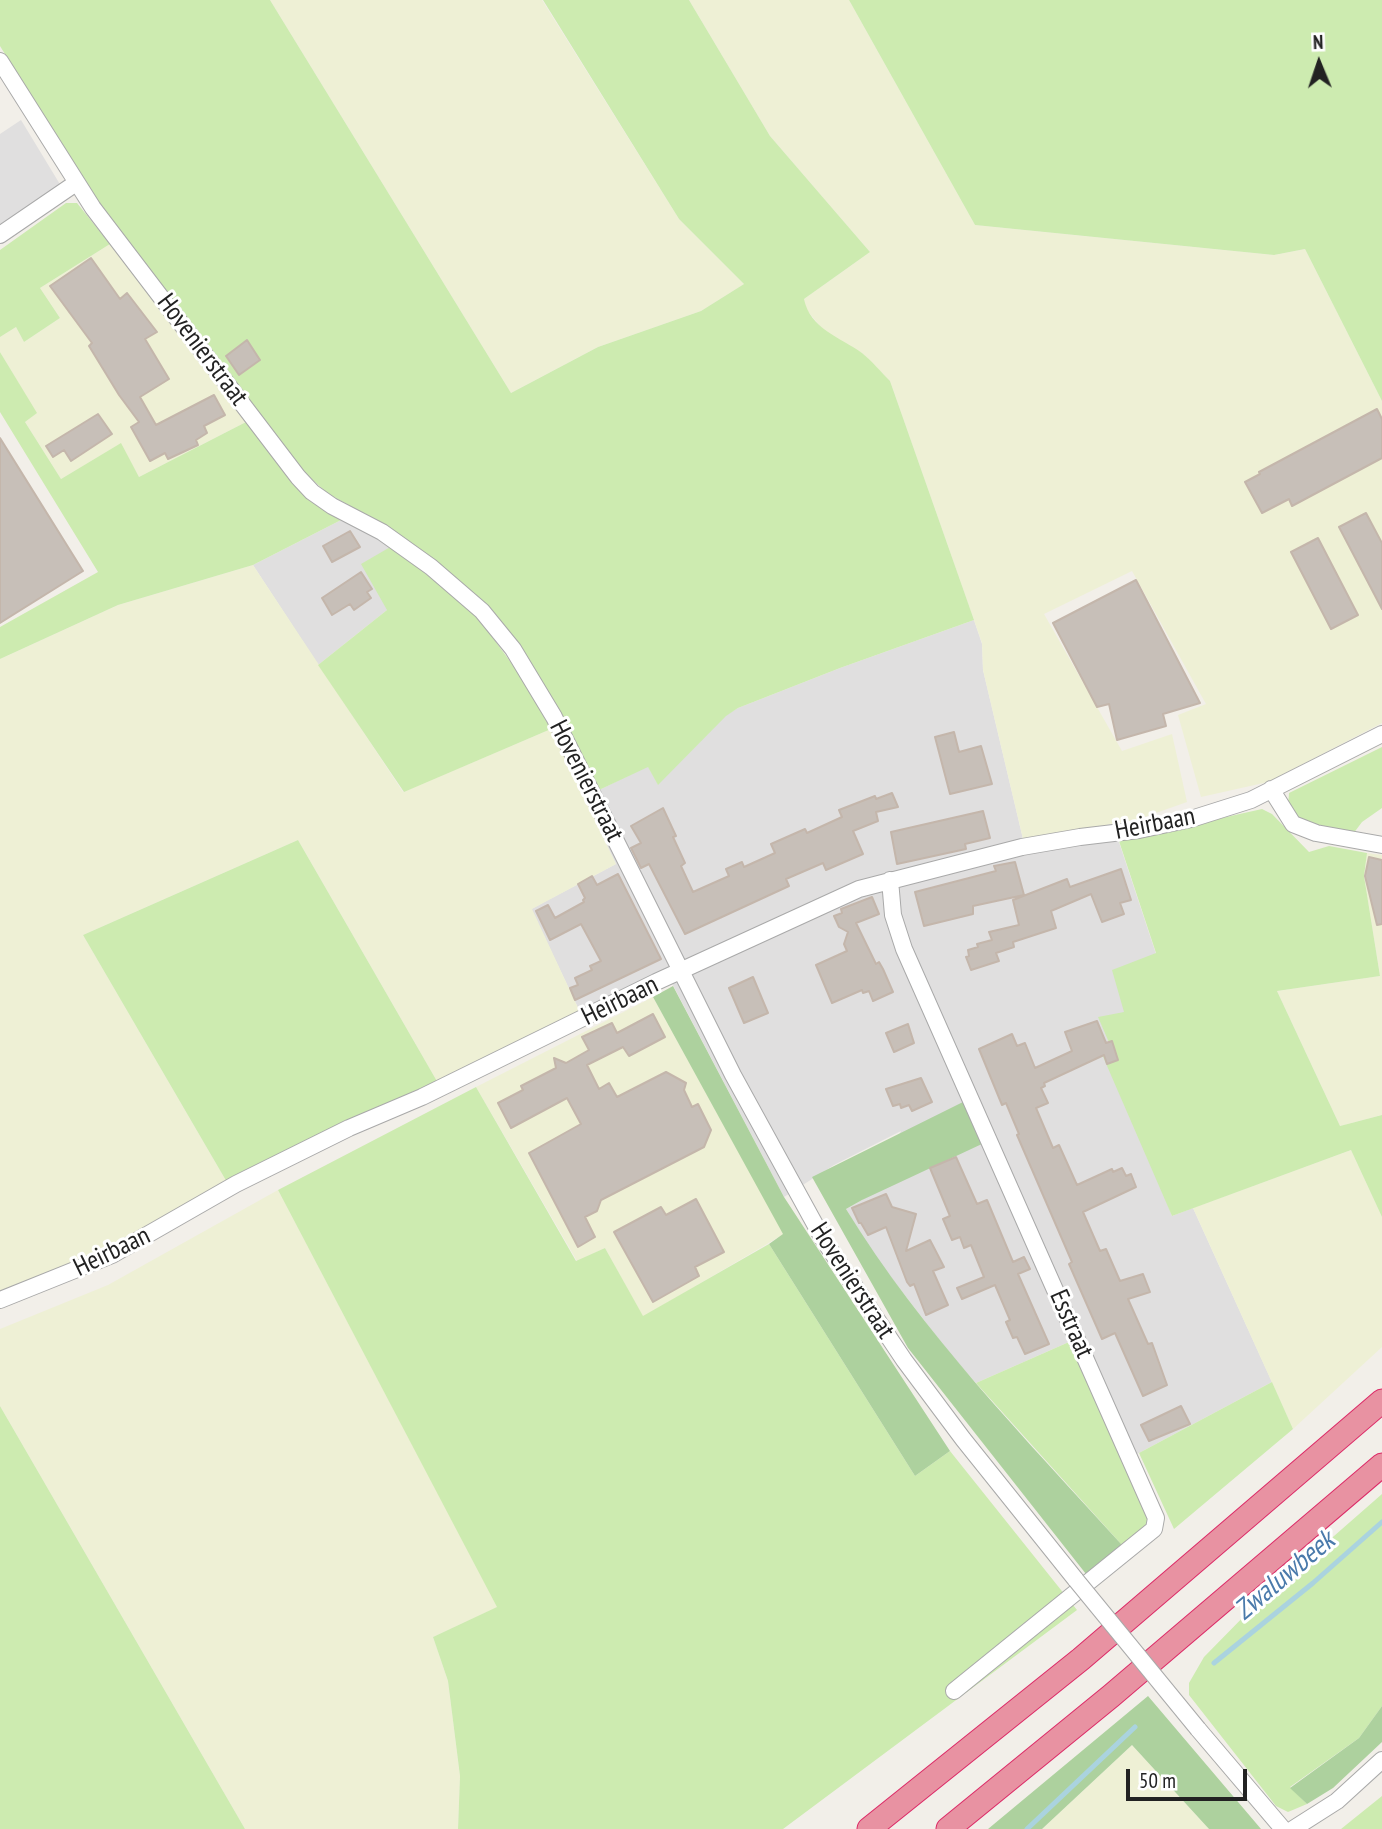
<!DOCTYPE html>
<html>
<head>
<meta charset="utf-8">
<style>
  body { margin:0 }
  #map { position:relative; width:1382px; height:1829px; overflow:hidden; background:#f2efe9; font-family:"PT Sans Narrow",sans-serif }
  canvas { display:block }
  .north { position:absolute; left:1284px; top:28px; width:70px; height:70px; -webkit-text-stroke:5px #fff; paint-order:stroke; rotate:358deg; font-size:19px; font-weight:700; line-height:28px; text-align:center; color:#222 }
  .north::after { content:''; display:block; margin:auto; width:24px; height:32px; background:#222; clip-path:polygon(50% 0,100% 100%,50% 72%,0 100%) }
  .scale { position:absolute; left:1126px; top:1769px; width:121px; height:32px; box-sizing:border-box; border:4px solid #222; border-top:0; padding-left:9px; font-size:21px; line-height:24px; white-space:nowrap; color:#222; -webkit-text-stroke:5px #fff; paint-order:stroke }
</style>
</head>
<body>
<div id="map">
<canvas width="1382" height="1829"></canvas>
<div class="north">N</div>
<div class="scale">50 m</div>
</div>
<script>
const ctx = document.querySelector('canvas').getContext('2d');
ctx.lineJoin = 'round';
function fill(path, color) { ctx.fillStyle = color; ctx.fill(path, 'evenodd'); }
function stroke(path, color, width, dash) { ctx.strokeStyle = color; ctx.lineWidth = width; ctx.lineCap = dash ? 'butt' : 'round'; ctx.setLineDash(dash || []); ctx.stroke(path); }
function drawText(font, color, halo, rows, align = 'center') {
  ctx.font = font + ' "PT Sans Narrow",sans-serif'; ctx.lineWidth = 6; ctx.setLineDash([]); ctx.textBaseline = 'middle'; ctx.strokeStyle = halo; ctx.fillStyle = color; for (const [text, x, y, turn = 0] of rows) {
    ctx.save(); ctx.translate(x, y); ctx.rotate((+turn || 0) * Math.PI / 180); ctx.textAlign = isNaN(turn) ? turn : align; if (halo) ctx.strokeText(text, 0, 0); ctx.fillText(text, 0, 0); ctx.restore();
  }
}
const residential = new Path2D(`
  M21 120 61 186 0 227V134Z
  M343 519 392 546 387 610 318 665 253 565Z
  M974 620 982 644 983 670 1023 839 1113 824 1156 954 1125 1013 1111 1048 1172 1216 1193 1208 1272 1382 1139 1453 1125 1458 1069 1342 976 1383 950 1354 874 1255 846 1209 862 1200 901 1131 834 1165 784 1197 665 970 580 1012 531 909 616 864 600 832 599 790 648 766 658 784 726 715 738 708 840 668Z`);
const farmland = new Path2D(`
  M270 0H542L679 219 744 284 701 311 598 347 511 393Z
  M689 0H849L975 225 1274 255 1305 249 1382 401V723L1268 782 1201 797 1178 715 1206 704 1132 571 1044 614 1122 751 1172 734 1187 802 1136 820 1023 839 983 670 982 643 890 381 863 354 824 331 806 309 804 299 870 252 770 136Z
  M110 244 246 422 139 477 120 444 61 479 25 422 36 413 0 352V337L16 327 24 342 60 318 40 288Z
  M253 565 403 792 551 729 616 864 532 909 580 1012 438 1083 298 840 83 935 228 1184 132 1238 0 1294V659L118 605Z
  M1367 853 1382 855V1115L1340 1126 1277 991 1380 976 1364 876Z
  M653 997 784 1234 643 1317 605 1248 577 1261 476 1087Z
  M1351 1150 1382 1217V1347L1293 1429 1193 1208Z
  M278 1190 498 1607 433 1637 448 1681 460 1776 458 1829H245L0 1406V1329L108 1285Z
  M1132 1745 1209 1829H1042Z`);
const grass = new Path2D(`
  M0 0H270L511 393 598 347 701 311 744 284 679 219 543 0H689L770 136 870 252 804 299C810 329 840 337 862 353 872 361 881 372 890 381L974 620 840 668 738 708 726 716 658 785 648 767 599 790 533 668 507 628 471 593 395 531 327 493 304 472 101 207 62 147 0 46Z
  M849 0H1382V401L1305 249 1274 255 975 225Z
  M66 203H77L110 244 40 288 60 318 24 342 16 327 0 337V250Z
  M0 352 37 413 25 422 61 479 121 443 139 477 246 422 295 483 343 519 253 565 118 605 0 659V627L98 572 0 412Z
  M392 546 477 616 520 675 551 729 404 792 318 665 387 610 361 564Z
  M1382 747V808L1362 822 1353 834C1336 831 1292 826 1288 805 1288 801 1289 797 1289 793Z
  M1262 809 1272 814 1309 852 1329 846 1367 853 1364 876 1380 976 1277 991 1340 1126 1382 1115V1217L1351 1150 1172 1216 1101 1052 1111 1047 1098 1017 1124 1012 1112 970 1156 953 1119 841Z
  M298 840 438 1083 228 1184 83 935Z
  M476 1087 576 1261 605 1248 643 1316 769 1244 915 1476 950 1451 1077 1610 783 1829H458L460 1776 448 1681 433 1637 497 1607 278 1190Z
  M1069 1342 1153 1516V1522L1122 1545 976 1383Z
  M1272 1382 1293 1429 1174 1529 1139 1453Z
  M0 1406 245 1829H0Z
  M1382 1494V1706L1359 1738 1290 1787 1307 1804 1288 1812 1276 1806 1189 1695V1683L1204 1657 1254 1606Z
  M1382 1796V1829H1341Z`);
const forest = new Path2D(`
  M673 986 784 1197 950 1451 915 1476 769 1244 783 1234 653 997Z
  M965 1101 984 1143 862 1200 846 1209C922 1333 1025 1438 1122 1545L1086 1574 908 1348 812 1177Z
  M1148 1696 1261 1829H1209L1132 1745 1042 1829H988Z
  M1382 1706V1742L1333 1788 1307 1804 1290 1788 1359 1738Z`);
const stream = new Path2D(`
  M1214 1663 1313 1583 1382 1522
  M1027 1829 1135 1727`);
const building = new Path2D(`
  M91 258 120 299 127 293 157 332 145 339 169 379 140 397 156 425 214 395 225 415 204 426 207 433 196 440 198 445 168 459 165 453 150 461 131 427 139 422 119 395 89 346 92 343 50 286Z
  M247 340 260 360 239 375 226 356Z
  M1377 409 1382 419V458L1292 506 1289 499 1262 513 1245 482 1260 474 1259 472Z
  M98 414 112 434 71 461 64 450 53 457 46 446Z
  M0 438 83 571 0 623Z
  M1366 513 1382 543V609L1339 527Z
  M350 531 360 547 332 562 323 546Z
  M1318 538 1358 615 1331 629 1291 552Z
  M361 572 372 589 367 592 371 598 354 610 350 604 332 615 322 598Z
  M1136 580 1200 703 1163 714 1166 726 1117 740 1109 704 1097 707 1053 623Z
  M954 732 959 752 981 746 992 784 950 794 935 737Z
  M892 793 898 807 876 812 878 821 853 831 863 854 826 870 823 863 786 879 789 886 685 934 649 864 641 868 631 848 641 843 631 826 663 808 676 836 673 837 685 863 681 866 693 892 729 876 726 869 742 862 744 867 775 853 771 844 805 829 807 833 842 817 839 810 875 796 876 799Z
  M983 811 990 838 965 844 966 849 897 864 891 832Z
  M1369 857 1382 860V924L1377 925 1365 876Z
  M1015 862 1024 895 973 906V914L924 926 915 892 996 871 994 866Z
  M1121 869 1131 900 1120 903 1124 914 1102 922 1091 894 1051 911 1056 928 1013 942 1014 947 996 953 999 961 971 970 966 957 969 956 968 950 978 947 977 944 992 940 989 932 1019 925 1013 900 1067 879 1070 887Z
  M618 874 661 959 575 1000 570 988 578 985 575 978 592 970 590 966 601 961 581 924 550 940 536 911 548 905 555 918 584 902 583 900 585 898 578 884 592 876 597 885Z
  M872 897 879 914 856 923 876 964 879 962 883 969 893 992 873 1001 869 991 863 993 862 990 832 1003 816 965 847 951 844 944 848 932 839 927 834 916 842 913 841 909Z
  M753 977 768 1013 744 1023 729 988Z
  M653 1014 665 1037 629 1056 623 1047 587 1065 599 1089 609 1083 617 1097 666 1072 686 1083 684 1090 692 1107 698 1104 711 1130 704 1147 601 1200 597 1211 585 1217 595 1237 578 1247 529 1153 581 1124 567 1098 511 1128 498 1103 523 1090 521 1086 556 1068 554 1058 566 1063 589 1050 582 1037 612 1023 617 1033Z
  M1097 1021 1106 1043 1112 1041 1118 1060 1107 1064 1104 1055 1044 1083 1045 1086 1041 1088 1048 1103 1036 1108 1053 1148 1059 1145 1077 1185 1112 1169 1113 1172 1122 1168 1126 1176 1131 1174 1136 1187 1083 1212 1100 1251 1106 1249 1120 1281 1143 1274 1150 1292 1128 1299 1148 1344 1152 1343 1167 1385 1143 1396 1115 1333 1102 1339 1069 1264 1072 1262 1017 1135 1019 1134 1006 1103 1002 1105 979 1049 1012 1034 1017 1046 1025 1043 1035 1068 1072 1051 1065 1032Z
  M908 1024 914 1043 894 1052 886 1033Z
  M921 1078 932 1102 912 1111 909 1105 901 1108 900 1104 893 1106 886 1089Z
  M956 1157 977 1204 987 1200 1013 1262 1024 1257 1030 1269 1018 1274 1049 1344 1025 1354 1017 1337 1013 1338 1006 1322 1010 1320 995 1285 962 1299 957 1288 984 1277 971 1245 964 1248 960 1237 952 1240 943 1219 950 1216 930 1168Z
  M886 1194 892 1207 916 1214 906 1251 930 1240 944 1267 933 1271 948 1305 926 1315 914 1284 910 1286 907 1282 886 1227 868 1235 861 1223H859L852 1208Z
  M696 1199 724 1252 695 1267 699 1276 653 1302 614 1232 661 1207 666 1215Z
  M1181 1406 1190 1424 1149 1441 1141 1425Z`);
const minor = new Path2D(`
  M0 61 93 208 298 477 312 492 332 506 382 532 431 567 482 611 513 649 554 717 733 1075 823 1239 904 1360 963 1439 1076 1580
  M0 235 76 183
  M1271 789 1293 824 1316 833 1382 845
  M890 880 893 915 904 949 1156 1518 1154 1529 954 1691
  M0 1300 112 1255 236 1184 349 1128 422 1097 656 982 859 889 1022 847 1080 837 1139 830 1191 819 1251 800 1382 734
  M1198 1729 1283 1829
  M1293 1829 1337 1801 1382 1760`);
const highway = new Path2D(`
  M869 1829 1081 1659 1382 1401
  M948 1829 1111 1696 1382 1465`);
const minorBridge = new Path2D(`
  M1076 1580 1198 1729`);
const streetNames = [
  ["Hovenierstraat",202,350,53],
  ["Hovenierstraat",586,781,63],
  ["Heirbaan",1155,824,-11],
  ["Heirbaan",620,1001,-26],
  ["Heirbaan",112,1252,-26],
  ["Hovenierstraat",852,1281,57],
  ["Esstraat",1071,1324,66]
];
const waterNames = [
  ["Zwaluwbeek",1285,1576,-40]
];
fill(residential, '#e0dfdf');
fill(farmland, '#eef0d5');
fill(grass, '#cdebb0');
fill(forest, '#add19e');
stroke(stream, '#aad3df', 5);
fill(building, '#c7bfb8');
stroke(building, '#c4b6ab', 2);
stroke(minor, '#a9a9a9', 18);
stroke(highway, '#dc2a67', 25);
stroke(minor, '#fff', 16);
stroke(highway, '#e892a2', 23);
stroke(minorBridge, '#a9a9a9', 18, []);
stroke(minorBridge, '#fff', 16);
drawText('26px', '#222', '#fff', streetNames);
drawText('italic 28px', '#4a7aab', '#fff', waterNames);
</script>
</body>
</html>
